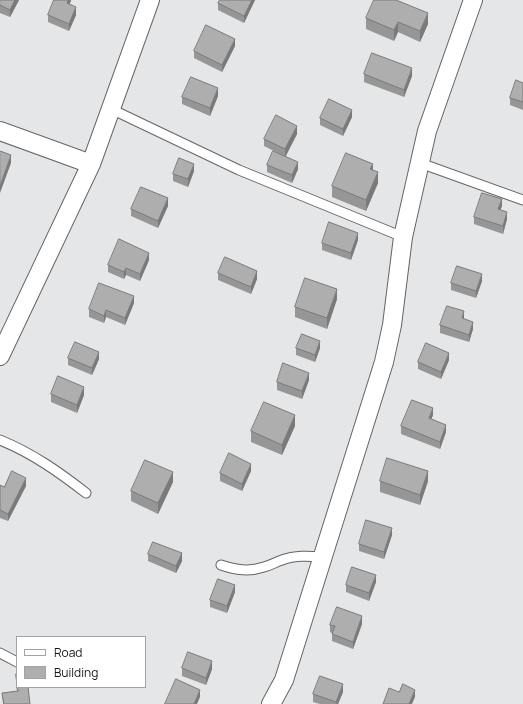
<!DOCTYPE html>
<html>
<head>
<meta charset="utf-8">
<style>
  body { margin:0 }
  #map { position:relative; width:523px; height:704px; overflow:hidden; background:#e5e6e7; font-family:Manrope,sans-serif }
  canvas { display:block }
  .legend { position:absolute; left:16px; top:636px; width:130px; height:52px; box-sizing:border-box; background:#fff; border:1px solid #a2a2a2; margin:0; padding:5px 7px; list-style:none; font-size:12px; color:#171717 }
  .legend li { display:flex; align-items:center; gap:8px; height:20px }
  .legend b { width:20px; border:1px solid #a2a2a2 }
</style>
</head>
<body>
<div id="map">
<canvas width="523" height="704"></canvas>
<ul class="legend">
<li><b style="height:5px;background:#fff"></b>Road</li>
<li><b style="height:11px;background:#aeaeaf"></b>Building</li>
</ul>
</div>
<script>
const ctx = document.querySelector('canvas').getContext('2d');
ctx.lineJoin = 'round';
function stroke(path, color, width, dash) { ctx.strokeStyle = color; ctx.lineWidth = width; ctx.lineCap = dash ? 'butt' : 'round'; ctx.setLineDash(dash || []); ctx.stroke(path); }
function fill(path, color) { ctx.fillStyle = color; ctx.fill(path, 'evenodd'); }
const service = new Path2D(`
  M111 109 239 170 403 237
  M420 163 523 200
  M0 440C32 453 59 472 86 493
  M221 565C236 570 249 572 264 567 271 565 276 562 282 560 295 555 309 556 323 557
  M0 653 17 662`);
const minor = new Path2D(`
  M0 131 91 164
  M0 356 91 164 150 0
  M271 704 284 680 384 362 392 325 403 237 427 131 473 0`);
const wall = new Path2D(`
  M0 0H19L10 17 0 13Z
  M71 0 69 4 76 15 69 31 48 22V15Z
  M255 0 244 23 218 10V3Z
  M366 18 428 24 420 42 398 32 394 41 366 29Z
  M235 46 222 72 194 58V51Z
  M364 74 412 76 404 97 364 82Z
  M523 83V110L510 105V98Z
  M218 96 210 116 182 104V97Z
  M352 117 343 136 320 125V118Z
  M297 134 286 156 298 169 292 183 267 172V165L280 154 264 146V139Z
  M373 170 378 183 366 211 332 197V186Z
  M194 171 188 187 173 181V174Z
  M168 206 158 228 131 216V209Z
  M502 206 500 210 507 219 503 234 474 224V217Z
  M358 240 351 260 322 250V243Z
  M149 260 140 281 126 275 124 279 108 272V265Z
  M218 273 257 279 251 294 218 280Z
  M482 281 476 298 451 290V283Z
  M337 299 327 329 295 317V307Z
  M134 303 125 325 106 317 104 323 89 317V309Z
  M464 319 473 329 469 342 440 333V325Z
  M296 348H320L315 362 296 355Z
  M68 358 99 359 92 375 68 365Z
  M449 360 441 379 418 369V362Z
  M309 380 302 399 277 390V382Z
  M51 394 84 395 77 413 51 402Z
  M433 415 431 419 446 432 440 449 401 434V426Z
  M295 426 282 455 251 442V431Z
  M251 471 242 491 220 481V473Z
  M380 481H428L420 505 380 492Z
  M173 482 158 514 131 501V491Z
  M0 485 4 487 26 486 8 521 0 518Z
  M392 535 384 559 359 551V544Z
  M148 554 182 561 176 573 148 561Z
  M376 582 369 601 346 592V585Z
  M235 592 227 613 210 607V600Z
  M362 624 353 649 332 641V633L330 632V625Z
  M182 668 212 669 206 685 182 676Z
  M16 674H17V687H28L30 704H3L2 693 17 691 16 681Z
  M343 692 338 704H320L313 702V694Z`);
const shadedWall = new Path2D(`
  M15 0H19L10 17V10Z
  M68 0H71V1L67 10V3Z
  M252 0H255L244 23V16Z
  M76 7V15L69 31V24Z
  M428 13V24L420 42V31Z
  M398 22V32L394 41V30Z
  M235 39V46L222 72V65Z
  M412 68V76L404 97V90Z
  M218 88V96L210 116V108Z
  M352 110V117L343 136V129Z
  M297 126V134L285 157V149Z
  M11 155V163L0 193V186Z
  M298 162V169L292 183V175Z
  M194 164V171L188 187V179Z
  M373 164V174L370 169Z
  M378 172V183L366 211V200Z
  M168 198V206L158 228V221Z
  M502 199V206L498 217V209Z
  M507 212V219L503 234V226Z
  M358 233V240L351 260V253Z
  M149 253V260L140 281V274Z
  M126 268V275L124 279V272Z
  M257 271V279L251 294V287Z
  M482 274V281L476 298V291Z
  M337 289V299L327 329V318Z
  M134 296V303L125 325V318Z
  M106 310V317L104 323V316Z
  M464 311V319L462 318Z
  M473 322V329L469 342V335Z
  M320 341V348L315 362V355Z
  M99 352V359L92 375V368Z
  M449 353V360L441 379V372Z
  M309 373V380L302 399V391Z
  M84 387V395L77 413V405Z
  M433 408V415L429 425V418Z
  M295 415V426L282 455V445Z
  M446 425V432L440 449V442Z
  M251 464V471L242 491V484Z
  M428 471V481L420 505V495Z
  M173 472V482L158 514V503Z
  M26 478V486L8 521V514Z
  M392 528V535L384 559V552Z
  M182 553V561L176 573V566Z
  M376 575V582L369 601V593Z
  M235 585V592L227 613V606Z
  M362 616V624L353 649V642Z
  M212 661V669L206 685V678Z
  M343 684V692L338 704H336Z
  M200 690V697L197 704H194Z
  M415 690V697L412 704H409Z`);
const building = new Path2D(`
  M0 0H15L10 10 0 5Z
  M54 0H68L67 3 76 7 69 24 48 15Z
  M220 0H252L244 16 218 3Z
  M374 0H396L428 13 420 31 398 22 394 30 366 18Z
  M206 25 235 39 222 65 194 51Z
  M372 53 412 68 404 90 364 74Z
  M191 77 218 88 210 108 182 97Z
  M516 80 523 83V102L510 98Z
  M329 99 352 110 343 129 320 118Z
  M276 115 297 126 285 149 264 139Z
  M0 151 11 155 0 186Z
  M273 151 298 162 292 175 267 165Z
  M346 153 373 164 370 169 378 172 366 200 332 186Z
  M179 158 194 164 188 179 173 174Z
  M141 187 168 198 158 221 131 209Z
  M482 193 502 199 498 209 507 212 503 226 474 217Z
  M329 222 358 233 351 253 322 243Z
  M119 239 149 253 140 274 126 268 124 272 108 265Z
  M225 257 257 271 251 287 218 273Z
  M457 266 482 274 476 291 451 283Z
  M305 278 337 289 327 318 295 307Z
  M99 283 134 296 125 318 106 310 104 316 89 309Z
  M447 306 464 311 462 318 473 322 469 335 440 325Z
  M302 334 320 341 315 355 296 348Z
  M75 342 99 352 92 368 68 358Z
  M426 343 449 353 441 372 418 362Z
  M283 363 309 373 302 391 277 382Z
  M58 376 84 387 77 405 51 394Z
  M412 400 433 408 429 418 446 425 440 442 401 426Z
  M264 402 295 415 282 445 251 431Z
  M229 453 251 464 242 484 220 473Z
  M387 458 428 471 420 495 380 481Z
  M145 460 173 472 158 503 131 491Z
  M12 471 26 478 8 514 0 510V485L4 487Z
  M366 520 392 528 384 552 359 544Z
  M153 542 182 553 176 566 148 554Z
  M352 567 376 575 369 593 346 585Z
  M218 579 235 585 227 606 210 600Z
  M337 607 362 616 353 642 332 634 335 626 330 625Z
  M188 652 212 661 206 678 182 668Z
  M16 674H17V684Z
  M320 676 343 684 336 702 313 694Z
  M176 679 200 690 194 704H165Z
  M403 684 415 690 409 704H383L389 688 399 692Z
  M17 687H28L30 704H4L2 693 18 691Z`);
stroke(service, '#656566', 11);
stroke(minor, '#656566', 20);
stroke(service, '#fff', 9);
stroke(minor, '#fff', 18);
fill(wall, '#969696');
fill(shadedWall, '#7a7a7a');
fill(building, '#aeaeaf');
stroke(building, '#7a7a7a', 1);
</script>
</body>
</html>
